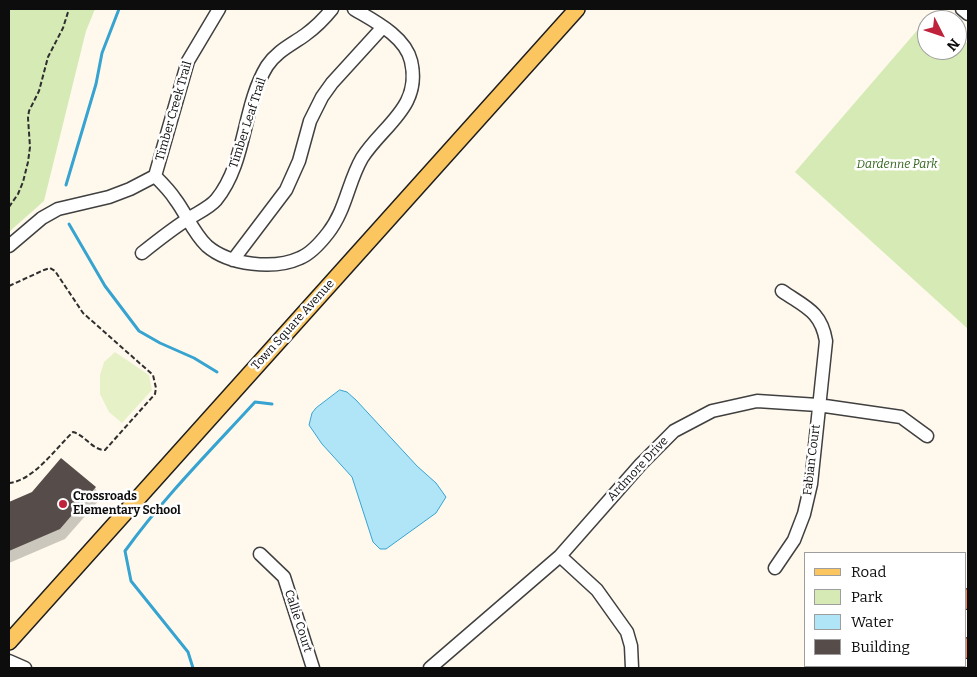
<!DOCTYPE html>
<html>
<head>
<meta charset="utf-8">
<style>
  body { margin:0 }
  #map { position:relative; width:977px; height:677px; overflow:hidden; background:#fff9ed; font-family:Bitter,serif }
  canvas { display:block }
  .frame { position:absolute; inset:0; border:10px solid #0d0d0d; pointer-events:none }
  .legend { position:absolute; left:804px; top:552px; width:162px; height:115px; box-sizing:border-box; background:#fff; border:1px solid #9e9e9e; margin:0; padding:6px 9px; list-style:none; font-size:15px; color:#0d0d0d }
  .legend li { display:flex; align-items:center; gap:10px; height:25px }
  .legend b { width:25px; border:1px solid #9e9e9e }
  .north { position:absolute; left:917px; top:10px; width:50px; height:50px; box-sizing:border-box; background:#fff; border:1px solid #9e9e9e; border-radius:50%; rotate:131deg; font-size:14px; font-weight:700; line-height:20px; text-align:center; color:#0d0d0d }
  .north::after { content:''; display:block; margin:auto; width:18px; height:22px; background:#c0223b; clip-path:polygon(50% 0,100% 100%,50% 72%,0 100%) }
</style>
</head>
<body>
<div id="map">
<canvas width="977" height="677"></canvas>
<div class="frame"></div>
<ul class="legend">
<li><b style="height:6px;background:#fbc560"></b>Road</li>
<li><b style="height:14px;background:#d6eab6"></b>Park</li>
<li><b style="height:14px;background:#b0e4f7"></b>Water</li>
<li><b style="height:14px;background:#564c49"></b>Building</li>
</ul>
<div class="north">N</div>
</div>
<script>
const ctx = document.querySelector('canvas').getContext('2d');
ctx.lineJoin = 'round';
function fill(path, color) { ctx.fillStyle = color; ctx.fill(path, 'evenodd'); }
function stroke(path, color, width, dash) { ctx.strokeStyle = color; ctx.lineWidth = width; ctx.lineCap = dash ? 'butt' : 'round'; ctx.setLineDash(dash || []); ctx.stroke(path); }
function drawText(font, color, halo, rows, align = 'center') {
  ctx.font = font + ' Bitter,serif'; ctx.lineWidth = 5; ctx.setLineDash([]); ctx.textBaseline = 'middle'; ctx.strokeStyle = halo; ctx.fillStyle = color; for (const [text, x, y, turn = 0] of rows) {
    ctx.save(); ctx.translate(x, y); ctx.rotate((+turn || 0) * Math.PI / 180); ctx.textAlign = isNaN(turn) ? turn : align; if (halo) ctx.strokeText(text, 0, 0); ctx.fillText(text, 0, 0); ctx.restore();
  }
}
const green = new Path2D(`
  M9 9H95L86 31 44 201 9 232Z
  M933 12 942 20H927V50H957V34L968 44V329L795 172Z`);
const pitch = new Path2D(`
  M115 352 149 375 152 390 122 423 109 412 100 394V375L104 362Z`);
const water = new Path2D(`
  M340 390 347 392 356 400 417 466 436 483 446 497 436 513 386 549H380L373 542 352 477 322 444 309 425 312 413 316 408Z`);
const shadow = new Path2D(`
  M95 488 101 498 65 539 9 563V503L33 493Z`);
const stream = new Path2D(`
  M66 185 96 84 102 53 119 9
  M69 224 105 286 139 331 160 343 194 358 217 372
  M193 668 188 652 131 581 125 551C164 497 211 450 255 402L272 404`);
const building = new Path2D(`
  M61 458 96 487 60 529 9 551V502L32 492Z`);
const path = new Path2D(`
  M9 207 18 194 23 182 28 162 30 147 28 118 29 111 39 91 48 57 63 28 69 9
  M9 286 44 270 50 268 55 271 83 313 153 375 156 388 155 394 105 450C92 450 85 435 73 432 56 448 33 481 9 483`);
const minor = new Path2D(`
  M962 9 968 14
  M155 176C162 183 170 191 175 199 186 213 193 233 207 246 229 265 274 270 300 258 310 254 321 242 328 233 346 210 348 182 362 158 383 125 422 107 411 61 405 36 374 21 354 9
  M9 246 42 218 58 209 109 197 130 189 155 176 188 61 219 9
  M142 253C157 241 172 229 188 219 197 213 209 208 216 200 247 162 242 107 267 66 277 51 291 45 305 35 316 27 324 19 332 9
  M233 260 286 190 299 161 310 121 322 97 332 83 383 27
  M260 554 284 577 313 668
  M560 556 597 590 627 632 631 646 632 668
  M775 568 794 540 804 514 811 484 826 341C821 311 805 307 782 291
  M9 661 25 668
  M430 668 560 556 641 464 674 431 712 411 757 401 818 405 901 417 927 436`);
const major = new Path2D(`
  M9 642 577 9`);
const highway = new Path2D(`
  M966 600 968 598
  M966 649 968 647
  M889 668 892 666
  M944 668 947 666`);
const markers = [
  [63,504,5,"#c0223b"]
];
const streetNames = [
  ["Timber Creek Trail",174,111,-74],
  ["Timber Leaf Trail",248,123,-72],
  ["Town Square Avenue",293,325,-48],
  ["Fabian Court",812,460,-83],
  ["Ardmore Drive",638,469,-47],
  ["Callie Court",298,621,72]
];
const parkNames = [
  ["Dardenne Park",897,165]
];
const poiNames = [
  ["Crossroads",73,497],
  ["Elementary School",73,511]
];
fill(green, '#d6eab6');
fill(pitch, '#e7f1c8');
fill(water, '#b0e4f7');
stroke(water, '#36a3d0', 1);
fill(shadow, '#0003');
stroke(stream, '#36a3d0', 3);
fill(building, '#564c49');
stroke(minor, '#404040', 15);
stroke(major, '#1e1e1e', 18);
stroke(highway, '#1e1e1e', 20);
stroke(path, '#2f2f2f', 2, [5, 2.5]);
stroke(minor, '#fff', 12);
stroke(major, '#fbc560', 15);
stroke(highway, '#f78c52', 18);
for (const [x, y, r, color] of markers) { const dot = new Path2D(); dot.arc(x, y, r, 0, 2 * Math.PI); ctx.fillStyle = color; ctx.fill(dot); stroke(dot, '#fff', 2); }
drawText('12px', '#0d0d0d', '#fff', streetNames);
drawText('italic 12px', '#33661c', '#fff', parkNames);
drawText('bold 12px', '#0d0d0d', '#fff', poiNames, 'left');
</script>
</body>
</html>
